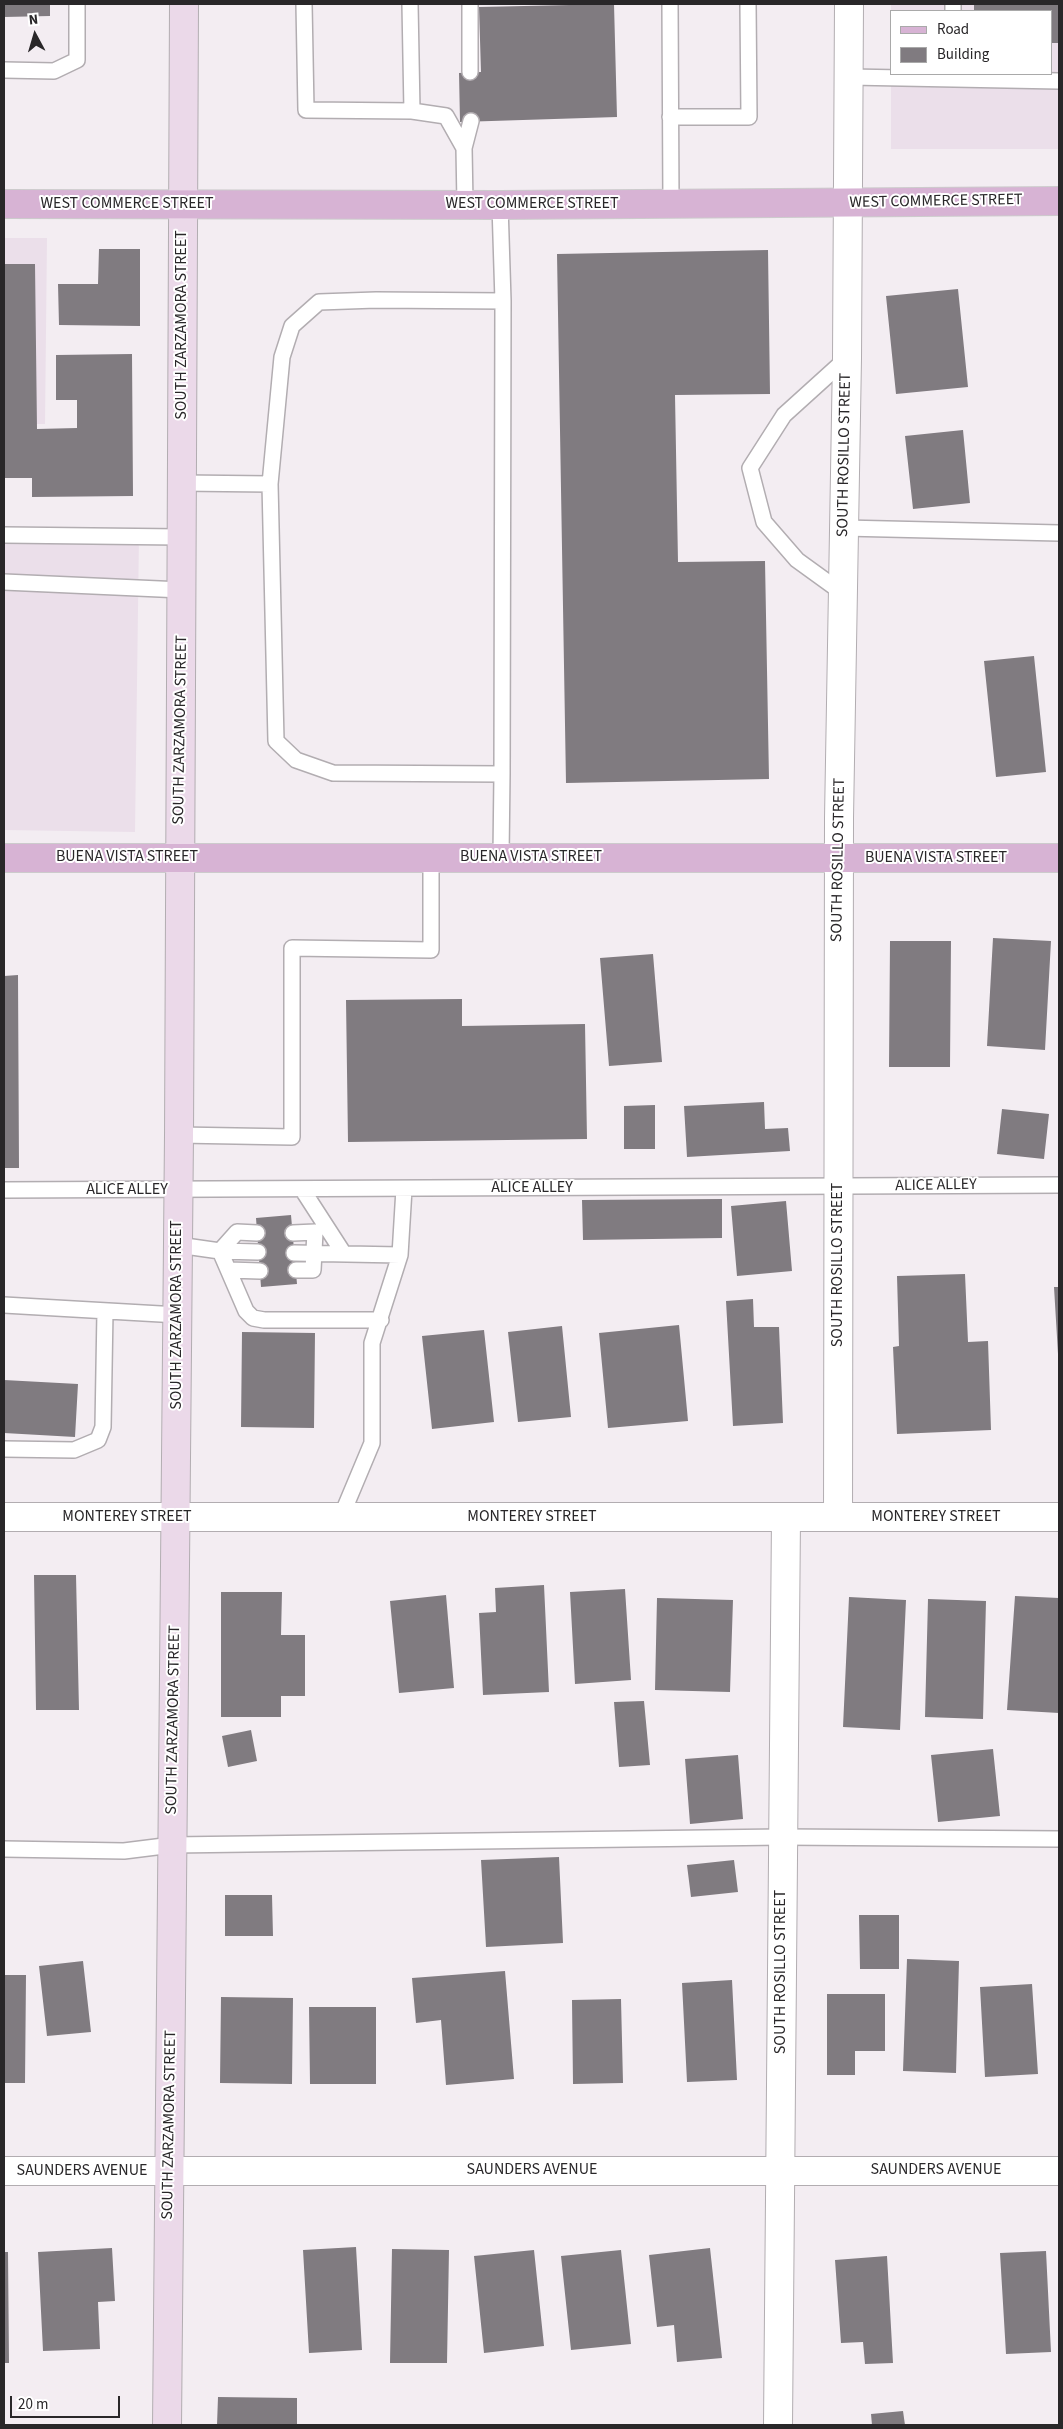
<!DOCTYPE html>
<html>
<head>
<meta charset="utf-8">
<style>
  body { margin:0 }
  #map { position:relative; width:1063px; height:2429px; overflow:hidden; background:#f3edf2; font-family:"Source Sans 3",sans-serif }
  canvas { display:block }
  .frame { position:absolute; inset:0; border:5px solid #292729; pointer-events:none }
  .legend { position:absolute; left:890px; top:10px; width:162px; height:65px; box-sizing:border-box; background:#fff; border:1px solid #a9a9a9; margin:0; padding:6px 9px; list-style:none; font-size:15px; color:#292729 }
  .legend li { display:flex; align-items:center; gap:10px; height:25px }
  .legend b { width:25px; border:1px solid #a9a9a9 }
  .north { position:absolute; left:10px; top:10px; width:50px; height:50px; -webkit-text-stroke:4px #fff; paint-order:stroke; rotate:354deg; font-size:14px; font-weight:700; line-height:20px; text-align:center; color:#292729 }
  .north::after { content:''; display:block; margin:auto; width:18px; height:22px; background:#292729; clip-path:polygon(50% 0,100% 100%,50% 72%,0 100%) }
  .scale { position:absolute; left:10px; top:2396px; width:110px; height:22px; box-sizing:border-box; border:2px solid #292729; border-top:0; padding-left:6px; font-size:15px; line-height:18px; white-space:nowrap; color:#292729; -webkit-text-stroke:4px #fff; paint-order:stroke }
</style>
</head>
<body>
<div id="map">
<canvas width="1063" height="2429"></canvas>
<div class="frame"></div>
<ul class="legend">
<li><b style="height:6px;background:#d7b3d4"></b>Road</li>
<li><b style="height:14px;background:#807b80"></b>Building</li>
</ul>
<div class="north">N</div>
<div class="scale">20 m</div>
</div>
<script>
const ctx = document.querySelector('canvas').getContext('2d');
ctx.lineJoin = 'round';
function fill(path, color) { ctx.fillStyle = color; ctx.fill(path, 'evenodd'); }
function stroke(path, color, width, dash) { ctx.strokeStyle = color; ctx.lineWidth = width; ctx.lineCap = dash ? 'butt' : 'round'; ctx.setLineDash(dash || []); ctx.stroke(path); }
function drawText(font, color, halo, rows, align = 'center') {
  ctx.font = font + ' "Source Sans 3",sans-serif'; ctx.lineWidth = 4; ctx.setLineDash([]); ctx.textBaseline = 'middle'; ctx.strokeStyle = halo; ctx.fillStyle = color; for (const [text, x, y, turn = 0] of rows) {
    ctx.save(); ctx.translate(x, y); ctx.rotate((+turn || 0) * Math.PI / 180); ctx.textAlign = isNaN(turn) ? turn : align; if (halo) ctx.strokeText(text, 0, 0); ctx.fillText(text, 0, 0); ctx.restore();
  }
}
const built = new Path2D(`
  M891 4H1059V149H891ZM892 11H1052V74H892Z
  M4 238H47L45 424H4Z
  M4 534 139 535 135 832 4 830Z`);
const building = new Path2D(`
  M4 4H50V16L4 17Z
  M614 4 617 117 460 122 459 73 481 72 479 7Z
  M974 4H1059V43H1052V11H974Z
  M99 249H140V326L59 325 58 284H98Z
  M768 250 770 394 675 395 678 562 765 561 769 779 566 783 557 254Z
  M4 264H35L37 429 77 428V400H56V355L132 354 133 496 32 497V478H4Z
  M958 289 968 387 896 394 886 296Z
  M963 430 970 503 913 509 905 436Z
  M1034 656 1046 772 996 777 984 661Z
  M993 938 1051 941 1045 1050 987 1046Z
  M890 941H951L950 1067H889Z
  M653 954 662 1062 609 1066 600 958Z
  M18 975 19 1168H4V976Z
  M462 999V1026L585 1024 587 1139 348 1142 346 1000Z
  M764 1102 765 1129 788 1128 790 1151 687 1157 684 1106Z
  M655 1105V1149H624V1106Z
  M1002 1109 1049 1114 1044 1159 997 1154Z
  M722 1199V1238L583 1240 582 1200Z
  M786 1201 792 1271 737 1276 731 1206Z
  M291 1215 297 1284 261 1287 256 1218Z
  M965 1274 968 1342 988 1341 991 1430 897 1434 893 1347 899 1346 897 1276Z
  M1054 1287H1059V1354H1058Z
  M753 1299 754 1327H779L783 1423 733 1426 726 1301Z
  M679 1325 688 1421 608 1428 599 1333Z
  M562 1326 571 1417 518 1422 508 1332Z
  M484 1330 494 1422 432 1429 422 1336Z
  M242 1332 315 1333 314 1428 241 1427Z
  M4 1380 78 1384 75 1437 4 1433Z
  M34 1575H76L79 1710H36Z
  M544 1585 549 1692 483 1695 479 1613 496 1612 495 1588Z
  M625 1589 631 1680 575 1684 570 1592Z
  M221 1592H282L281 1635H305V1696H281V1717H221Z
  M446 1595 454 1688 399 1693 390 1601Z
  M1015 1596 1059 1598V1713L1007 1710Z
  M849 1597 906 1600 900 1730 843 1727Z
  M657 1598 733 1600 730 1692 655 1690Z
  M928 1599 986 1601 983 1719 925 1717Z
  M644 1701 650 1765 619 1767 614 1702Z
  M251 1730 257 1761 228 1767 222 1736Z
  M993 1749 1000 1816 938 1822 931 1755Z
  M738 1755 743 1819 690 1824 685 1759Z
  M559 1857 563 1943 486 1947 481 1860Z
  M734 1860 738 1892 691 1897 687 1865Z
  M225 1895H272L273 1936H225Z
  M859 1915H899V1969H860Z
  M907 1959 959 1961 956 2073 903 2071Z
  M83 1961 91 2032 47 2036 39 1966Z
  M505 1971 514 2079 446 2085 441 2020 416 2023 412 1978Z
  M4 1975H26L25 2083H4Z
  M732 1980 737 2080 687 2082 682 1983Z
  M1032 1984 1038 2074 985 2077 980 1987Z
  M827 1994H885V2051H855V2075H827Z
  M221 1997 293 1998 292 2084 220 2083Z
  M621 1999 623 2083 573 2084 572 2000Z
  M309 2007H376V2084H310Z
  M356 2247 362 2350 309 2353 303 2250Z
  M112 2248 115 2301 98 2302 100 2349 43 2351 38 2252Z
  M710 2248 722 2358 677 2362 674 2325 657 2327 649 2255Z
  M392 2249 449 2250 447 2363H390Z
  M534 2250 544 2346 484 2353 474 2256Z
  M621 2250 631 2344 571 2350 561 2256Z
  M1046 2251 1051 2352 1006 2354 1000 2253Z
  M4 2252H8L9 2363H4Z
  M887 2256 893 2363 865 2364 863 2342 841 2343 835 2260Z
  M218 2397 297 2398V2425H217Z
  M903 2411 905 2425H872L871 2414Z`);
const service = new Path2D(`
  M304 4 306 110 412 111 410 4
  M470 4V72
  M670 4 671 204
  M953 4V11
  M4 70 54 71 77 60V4
  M850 77 1059 81
  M412 111 446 116 464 148 465 204
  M670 117H749L748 4
  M464 148 471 121
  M500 205 503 301 502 774
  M181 483 270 484 276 741 296 760 333 773 502 774 501 856
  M270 484 282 357 292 326 319 302 376 300 503 301
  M844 528 1059 533
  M4 535 180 537
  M4 582 182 590
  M844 594 797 560 764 522 750 468 784 415 847 358
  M179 1135 292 1137V948L431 950V856
  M302 1189 344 1254
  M4 1190 1059 1185
  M293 1233 315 1232 313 1270H296
  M178 1245 220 1251 246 1311 253 1318 264 1320H381
  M220 1251 237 1232 257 1233
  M220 1251 258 1252
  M294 1253 400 1255
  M229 1270 260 1271
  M4 1305 178 1315
  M4 1449 74 1450 98 1440 103 1427 105 1311
  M341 1517 372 1443V1343L400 1255 404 1189
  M4 1849 124 1851 172 1845 782 1837 1059 1839`);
const minor = new Path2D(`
  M4 1517H1059
  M838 1517 839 818 847 358 849 4
  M4 2171H1059
  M778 2425 786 1518`);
const secondary = new Path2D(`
  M167 2425 179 1135 184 4`);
const primary = new Path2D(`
  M4 204 500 205 1059 201
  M4 858H1059`);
const streetNames = [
  ["WEST COMMERCE STREET",936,202,-1],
  ["WEST COMMERCE STREET",127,204],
  ["WEST COMMERCE STREET",532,204],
  ["SOUTH ZARZAMORA STREET",182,325,-90],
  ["SOUTH ROSILLO STREET",845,455,-89],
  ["SOUTH ZARZAMORA STREET",181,730,-89],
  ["BUENA VISTA STREET",127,857],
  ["BUENA VISTA STREET",531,857],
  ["BUENA VISTA STREET",936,858],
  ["SOUTH ROSILLO STREET",839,860,-89],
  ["ALICE ALLEY",936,1186,-1],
  ["ALICE ALLEY",532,1188],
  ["ALICE ALLEY",127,1190],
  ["SOUTH ROSILLO STREET",838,1265,-90],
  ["SOUTH ZARZAMORA STREET",177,1315,-90],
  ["MONTEREY STREET",127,1517],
  ["MONTEREY STREET",532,1517],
  ["MONTEREY STREET",936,1517],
  ["SOUTH ZARZAMORA STREET",174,1720,-89],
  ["SOUTH ROSILLO STREET",781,1972,-90],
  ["SOUTH ZARZAMORA STREET",170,2125,-89],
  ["SAUNDERS AVENUE",532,2170],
  ["SAUNDERS AVENUE",936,2170],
  ["SAUNDERS AVENUE",82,2171]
];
fill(built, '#ebdfea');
fill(building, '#807b80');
stroke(service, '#b2adb1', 18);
stroke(minor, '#b2adb1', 30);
stroke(secondary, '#b2adb1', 30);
stroke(primary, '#cccbcc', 30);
stroke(service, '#fff', 15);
stroke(minor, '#fff', 28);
stroke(secondary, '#ebd9e9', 28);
stroke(primary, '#d7b3d4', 28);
drawText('16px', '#292729', '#fff', streetNames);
</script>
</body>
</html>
